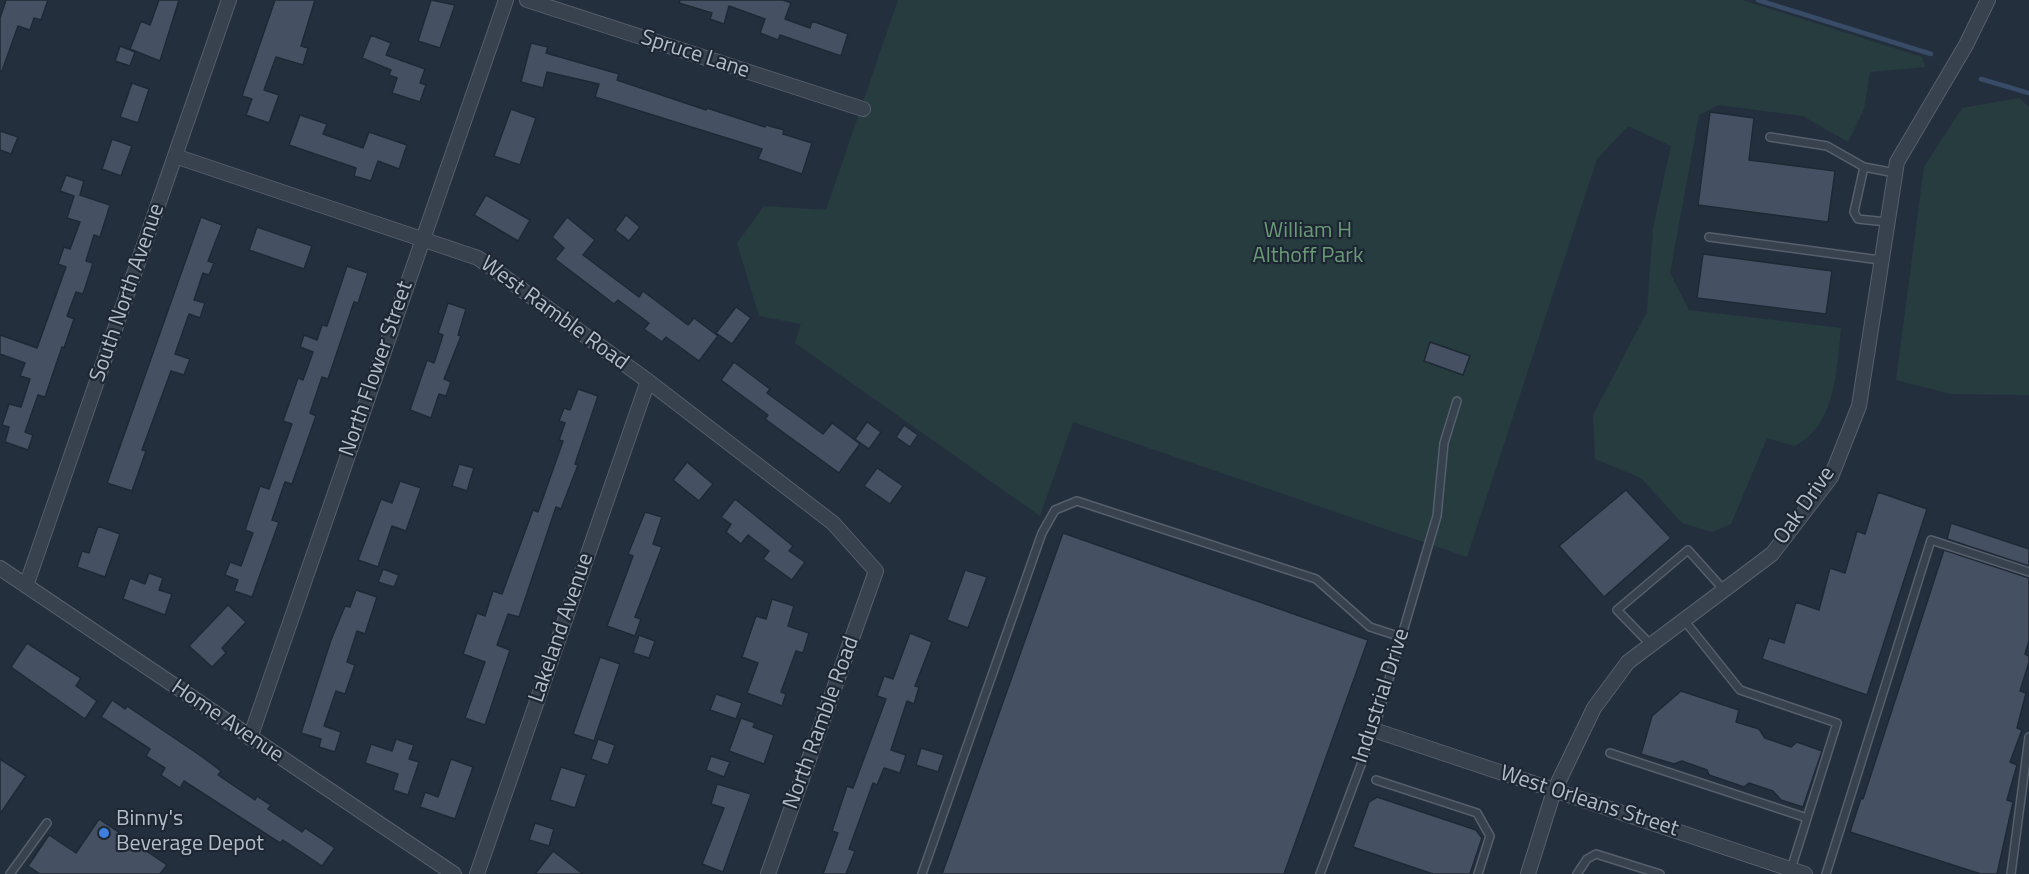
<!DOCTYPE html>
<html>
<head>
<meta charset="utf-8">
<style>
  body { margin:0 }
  canvas { display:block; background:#242f3e }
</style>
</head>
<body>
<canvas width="2029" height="874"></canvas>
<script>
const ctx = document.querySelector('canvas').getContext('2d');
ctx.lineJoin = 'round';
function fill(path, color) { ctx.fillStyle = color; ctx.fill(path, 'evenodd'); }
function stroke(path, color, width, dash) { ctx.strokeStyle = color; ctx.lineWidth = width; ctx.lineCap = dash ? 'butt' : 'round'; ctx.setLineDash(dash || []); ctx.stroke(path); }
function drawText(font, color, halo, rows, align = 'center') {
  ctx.font = font + ' "Titillium Web",sans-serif'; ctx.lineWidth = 4.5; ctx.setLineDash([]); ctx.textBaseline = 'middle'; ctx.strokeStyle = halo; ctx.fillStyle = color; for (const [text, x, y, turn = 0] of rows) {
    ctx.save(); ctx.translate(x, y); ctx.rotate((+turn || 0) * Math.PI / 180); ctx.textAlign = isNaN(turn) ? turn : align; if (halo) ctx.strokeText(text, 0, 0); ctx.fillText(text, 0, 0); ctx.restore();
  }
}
const green = new Path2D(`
  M898 0H1742L1922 57 1925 67 1870 72 1864 109 1848 142 1803 116 1718 105 1699 115 1670 273 1689 310 1841 328C1836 370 1837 424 1795 446L1767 438 1731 524 1712 532 1682 523 1641 478 1595 459 1593 415 1647 312 1653 228 1671 146 1628 126 1597 159 1467 557 1073 422 1040 516 795 343 801 324 759 316 737 243 764 206 826 210Z
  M2019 98 2029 107V395L1951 394 1896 380 1924 167 1962 108Z`);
const stream = new Path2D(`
  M1758 0 1931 54
  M1981 79 2029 93`);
const building = new Path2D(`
  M6 0H48L41 20 34 18 30 30 18 26 2 71H0V18Z
  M159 0H179L160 61 130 49 141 21 150 25Z
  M275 0H315L301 46 308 48 303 65 276 57 264 90 279 95 269 123 246 115 252 99 242 96Z
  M431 0 455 5 440 48 418 41Z
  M680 0H783L791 3 785 19 810 28 812 21 848 34 841 56 780 35 778 40 760 33 765 19 729 6 724 24 710 19 712 13 679 3Z
  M371 35 391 43 386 55 425 69 420 83 426 85 420 102 392 93 397 78 389 75 391 70 362 58Z
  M531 43 548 47 546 53 619 74 617 80 706 110 707 108 765 127 766 125 784 130 783 134 812 143 802 174 758 159 762 149 595 97 599 84 547 72 543 88 521 82Z
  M120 46 135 52 130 66 115 61Z
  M132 83 149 89 138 123 120 117Z
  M511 109 536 118 520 165 494 156Z
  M1710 112 1754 118 1749 160 1835 171 1828 222 1698 205Z
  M300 115 327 124 323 134 363 148 369 132 407 145 399 169 378 161 371 181 354 176 356 168 289 145Z
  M0 131 18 137 11 154 0 150Z
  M112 139 132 146 121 176 102 169Z
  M66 175 84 181 80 195 110 205 100 237 94 235 86 261 93 263 83 294 76 292 67 316 74 319 64 348 62 347 45 397 38 395 25 432 33 435 28 450 5 442 9 427 2 425 9 404 21 407 30 379 20 376 25 363 0 354V335L37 348 66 267 58 264 64 247 70 249 80 222 67 218 74 196 60 191Z
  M486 195 530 220 518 241 474 215Z
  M626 215 640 227 629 241 615 230Z
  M201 217 222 225 208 261 214 263 209 275 203 273 194 300 205 303 200 318 189 314 175 354 190 359 184 375 171 371 142 450 146 451 132 491 107 483Z
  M567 217 595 240 583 255 639 297 643 291 688 325 694 318 718 336 699 361 666 337 662 342 644 329 649 323 618 300 614 304 555 259 564 248 552 237Z
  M257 227 312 246 304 269 249 250Z
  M1703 254 1832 271 1826 314 1697 298Z
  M347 266 368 273 358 303 354 302 328 379 322 377 310 413 316 416 292 484 285 482 272 520 279 522 252 597 234 591 238 580 225 575 230 562 241 566 253 533 245 530 260 486 269 489 292 424 283 421 298 378 303 380 313 352 300 347 304 335 317 340 322 325 327 326Z
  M448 303 466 309 458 335 461 336 444 379 451 382 446 396 439 394 431 418 410 410 427 360 434 363 443 335 438 333Z
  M736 307 751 318 732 344 716 333Z
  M1430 342 1470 356 1463 375 1424 361Z
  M734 362 770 389 767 393 823 434 832 423 860 444 839 473 765 419 768 415 721 380Z
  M578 389 598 396 575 464 578 465 561 509 556 507 519 617 508 614 497 645 510 650 485 725 465 718 485 662 463 654 477 613 485 616 493 591 502 594 533 510 538 512 563 441 559 440 565 423 559 421 564 408 570 410Z
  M867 422 881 432 869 449 855 439Z
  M904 425 918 435 910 447 896 437Z
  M687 462 713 484 699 501 673 480Z
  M459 464 474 468 467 491 452 486Z
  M877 468 903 486 890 504 864 486Z
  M400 481 421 488 406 531 392 526 378 567 358 560 381 499 392 503Z
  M1626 490 1671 538 1604 597 1559 546Z
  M1878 492 1927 509 1867 695 1762 659 1769 638 1784 643 1796 602 1819 610 1830 568 1845 573 1857 531 1865 534Z
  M735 499 793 546 789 551 805 562 792 580 763 559 769 551 748 535 741 544 726 532 731 524 721 517Z
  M645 512 662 517 653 544 662 547 635 617 641 619 635 636 607 626 633 556 628 554Z
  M1951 523 2029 549V566L1947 539Z
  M98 526 120 534 105 577 77 567 82 551 89 553Z
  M1063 533 1368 640 1284 874H942Z
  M1944 550 2029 578V641L2025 654 2029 656V662L2020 691 2026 693 2017 728 2022 730 2010 762 2017 765 2007 800 2013 802 1997 874H1981L1850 832 1861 798 1863 799Z
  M383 569 399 575 394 587 378 582Z
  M965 570 987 577 968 628 947 620Z
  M149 573 163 578 159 590 172 594 165 615 123 599 130 578 145 584Z
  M356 590 377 597 365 634 357 631 347 662 355 665 345 694 336 691 324 726 341 732 335 752 319 747 321 739 301 733 331 640 345 606 350 607Z
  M772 599 794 606 788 626 809 633 803 653 796 651 781 692 786 694 782 706 747 693 758 663 742 657 756 616 766 619Z
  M228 605 246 622 222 648 226 653 212 667 189 646Z
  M910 633 932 642 915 686 919 687 914 704 907 701 891 750 906 755 900 773 884 768 877 785 873 783 849 849 855 851 846 874H823L838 833 832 831 847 786 853 788 886 699 877 696 884 676 893 679Z
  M639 635 655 641 649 658 633 653Z
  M27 643 81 678 76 686 97 701 85 719 11 667Z
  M600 657 620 664 594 741 573 734Z
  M1681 691 1739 710 1736 722 1759 729 1765 738 1791 747 1797 742 1822 751 1803 807 1781 800 1773 791 1749 783 1744 787 1709 775 1707 770 1682 761 1674 764 1641 754 1652 716Z
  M716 694 742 703 736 719 710 710Z
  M112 700 125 709 127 706 201 756 221 771 218 775 255 800 257 796 271 805 268 809 302 832 305 828 335 848 322 866 283 840 280 843 184 781 180 788 161 775 165 768 146 756 150 749 101 717Z
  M741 718 755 723 753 727 774 735 764 764 729 751Z
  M396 739 414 745 409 759 419 762 408 795 393 790 398 774 365 763 371 744 392 751Z
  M598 739 615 745 608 765 591 759Z
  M921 748 944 755 938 772 916 765Z
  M711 756 730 762 724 777 706 770Z
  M0 759 26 776 0 814Z
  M451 759 473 767 455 819 420 807 425 792 438 797Z
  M561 767 586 775 575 808 550 800Z
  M717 784 751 794 723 872 702 864 724 808 711 804Z
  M1377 797 1476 830 1482 838 1470 874H1433L1353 847 1369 802Z
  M99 819 167 865 160 874H40L28 866 49 835 76 853Z
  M535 823 554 829 549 846 529 840Z
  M553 851 583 874H535Z`);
const service = new Path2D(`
  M1770 137 1827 146 1864 167 1895 173
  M1864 167 1854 212 1858 219 1887 222
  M1709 237 1880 260
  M1684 620 1740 690 1837 723 1791 869
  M1651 645 1617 610 1688 550 1724 590
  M1610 753 1807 818
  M1376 780 1477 813 1490 836 1478 874
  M10 874 47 823
  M922 874 1042 533 1055 510 1077 501 1316 579 1370 627 1401 637
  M1320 874 1374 730 1437 516 1444 443 1457 401
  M1577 874 1587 859 1596 854 1660 874
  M1826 874 1931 540 2029 572
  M2011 874 2029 737`);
const minor = new Path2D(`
  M527 0 863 109
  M175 156 478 258 648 381 833 523 876 571 768 874
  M0 568 454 874
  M26 586 229 0
  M1374 730 1805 874
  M250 738 506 0
  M477 874 648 381
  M1528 874 1554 791 1594 708 1628 662 1772 554 1831 477 1859 406 1897 162 1966 45 1988 0`);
const markers = [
  [104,833,6,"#3f7fe0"]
];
const streetNames = [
  ["Spruce Lane",695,55,18],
  ["South North Avenue",128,293,-71],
  ["West Ramble Road",554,314,36],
  ["North Flower Street",377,369,-71],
  ["Oak Drive",1805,506,-55],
  ["Lakeland Avenue",562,628,-71],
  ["Industrial Drive",1382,696,-72],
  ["Home Avenue",227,722,34],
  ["North Ramble Road",822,723,-70],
  ["West Orleans Street",1589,802,18]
];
const parkNames = [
  ["William H",1308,232],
  ["Althoff Park",1308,257]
];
const poiNames = [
  ["Binny's",116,820],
  ["Beverage Depot",116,845]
];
fill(green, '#263c3f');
stroke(stream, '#394c67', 4.5);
fill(building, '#455162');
stroke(building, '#1f2835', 1.5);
stroke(service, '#565f6c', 10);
stroke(minor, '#565f6c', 16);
stroke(service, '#38414e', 7);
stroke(minor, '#38414e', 14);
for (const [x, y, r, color] of markers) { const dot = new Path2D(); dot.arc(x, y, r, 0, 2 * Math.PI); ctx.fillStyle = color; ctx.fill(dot); stroke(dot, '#1d2633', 2); }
drawText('22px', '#b4bcc9', '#1d2633', streetNames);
drawText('22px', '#6b9a76', '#1d2633', parkNames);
drawText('22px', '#b4bcc9', '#1d2633', poiNames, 'left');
</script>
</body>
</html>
